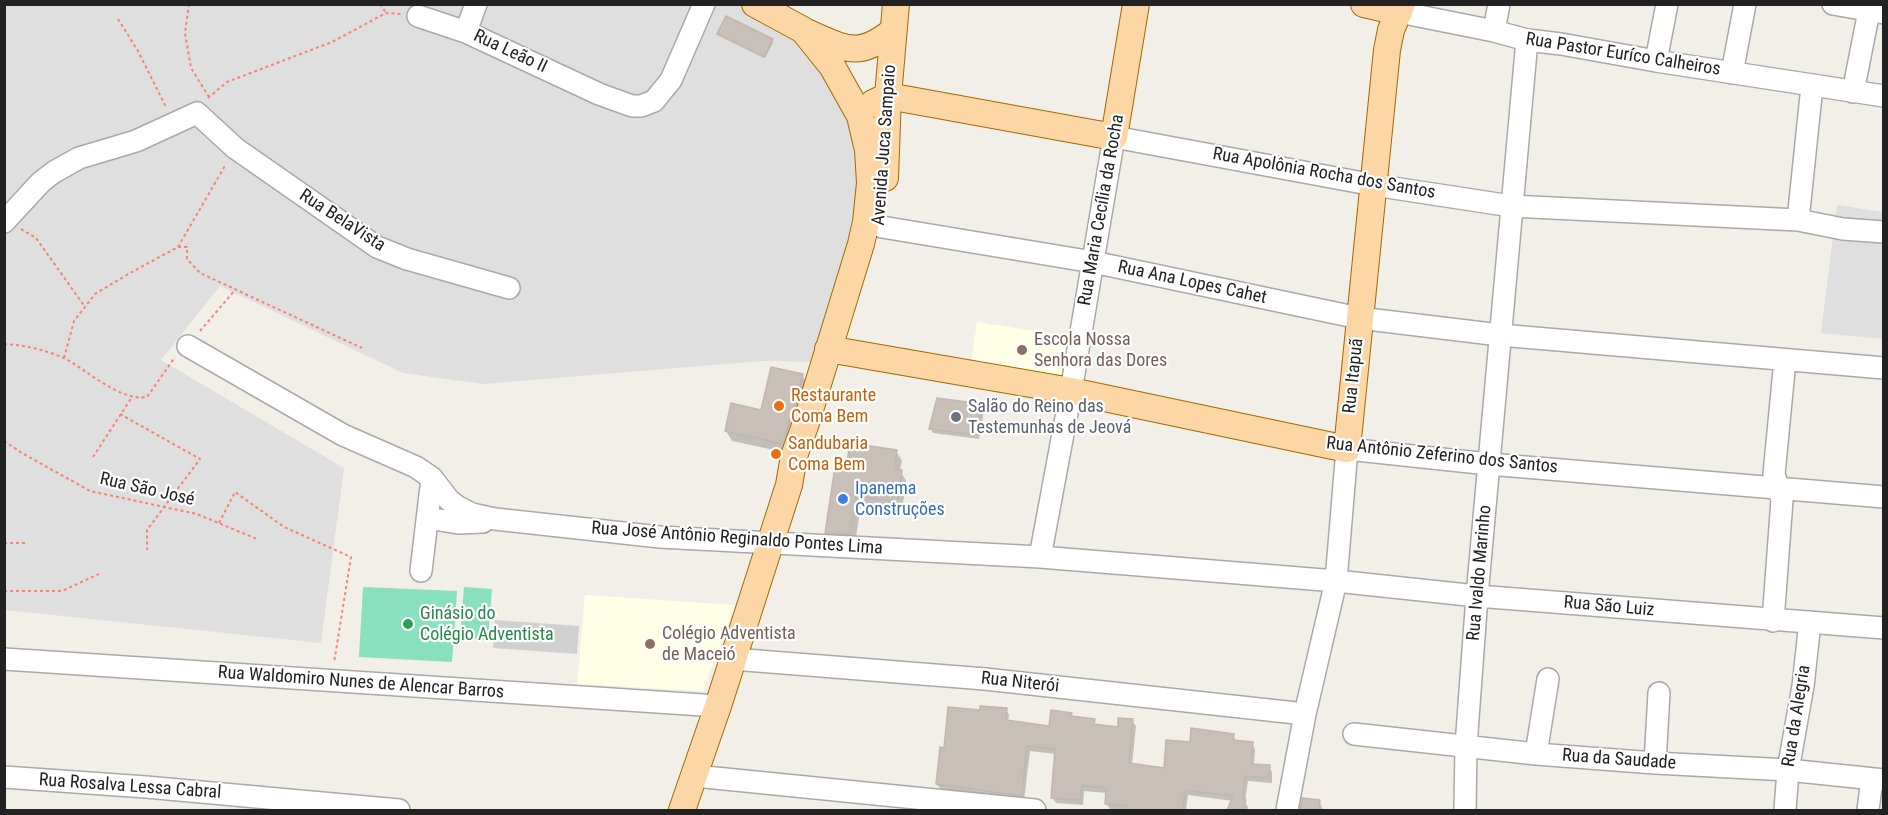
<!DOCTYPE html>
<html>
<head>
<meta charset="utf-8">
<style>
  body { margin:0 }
  #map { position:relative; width:1888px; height:815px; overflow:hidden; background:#f2efe9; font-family:"Roboto Condensed",sans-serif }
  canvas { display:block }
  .frame { position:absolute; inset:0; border:6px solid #222; pointer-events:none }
</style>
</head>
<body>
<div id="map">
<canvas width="1888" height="815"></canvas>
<div class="frame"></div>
</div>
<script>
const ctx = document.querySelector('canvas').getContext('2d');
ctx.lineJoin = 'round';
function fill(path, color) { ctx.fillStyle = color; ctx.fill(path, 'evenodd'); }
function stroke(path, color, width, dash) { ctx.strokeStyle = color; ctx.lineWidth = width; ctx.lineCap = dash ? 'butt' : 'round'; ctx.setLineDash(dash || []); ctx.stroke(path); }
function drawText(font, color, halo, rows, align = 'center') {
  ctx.font = font + ' "Roboto Condensed",sans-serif'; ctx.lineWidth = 4.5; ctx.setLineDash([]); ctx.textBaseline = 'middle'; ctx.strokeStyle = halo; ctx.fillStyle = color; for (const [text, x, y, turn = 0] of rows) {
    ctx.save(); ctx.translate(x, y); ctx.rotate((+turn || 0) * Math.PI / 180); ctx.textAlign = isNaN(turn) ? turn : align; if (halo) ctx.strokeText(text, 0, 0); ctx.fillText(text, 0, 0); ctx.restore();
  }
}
const residential = new Path2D(`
  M740 4 812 45 844 97 860 160 851 266 819 362 763 361 483 384 403 373 220 286 161 360 344 468 321 643 5 610V5Z
  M1837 205 1883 212V339L1821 333Z`);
const education = new Path2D(`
  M977 322 1073 337 1066 377 971 363Z
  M585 595 735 605 703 691 577 684Z`);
const religious = new Path2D(`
  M495 620 579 626 577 654 493 648Z`);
const pitch = new Path2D(`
  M363 587 457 591 452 662 359 657Z
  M464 587 492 589 488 640 460 638Z`);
const shadow = new Path2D(`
  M718 34 772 40 773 42 765 58Z
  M802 375 808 385 788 453 732 441 726 431 763 411Z
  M981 406 984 410 979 439 933 433 931 429Z
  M896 451 902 461 900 470 906 481 902 511 861 505 855 543 832 542 826 532 848 463Z
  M1006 710 1009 715 1008 722 1051 728 1071 714 1073 718 1094 721 1096 725 1119 728 1132 721 1136 726 1132 765 1166 769 1191 743 1233 736 1237 742 1252 743 1255 749 1254 766 1269 767 1272 772V783L1248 781 1245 802 1248 807 1247 810H1229L1233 801 1188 795 1186 810 1110 809 1106 803 1107 793 1084 791 1083 805 1056 803 1052 797 1056 754 1030 751 1024 801 941 790 937 784 945 749 981 712Z
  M1303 799 1319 801 1323 810H1300Z`);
const building = new Path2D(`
  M726 16 773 39 764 57 717 34Z
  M771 367 803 374 796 404 782 444 725 431 731 403 761 410Z
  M937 398 982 404 976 435 929 429Z
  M850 443 897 450 894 469 902 470 897 502 856 496 850 534 825 533 836 460 847 462Z
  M980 706 1007 708 1006 720 1049 726 1051 710 1072 713 1071 716 1095 719 1094 724 1118 727V718L1133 719 1129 763 1164 768 1166 740 1190 742 1191 728 1234 734 1233 740 1253 742 1251 764 1270 765 1269 778 1245 776 1243 798 1246 800 1242 810H1227L1233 796 1185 790 1183 810H1125L1126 805 1105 804 1106 788 1082 786 1080 800 1051 798 1055 749 1027 746 1022 796 936 784 940 747 944 748 948 707 980 710Z
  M1302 798 1320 800 1319 810H1300Z`);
const path = new Path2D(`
  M189 4 185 33 191 68 209 97
  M380 4 386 13
  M118 19 138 51 166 107
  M208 98 227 82 332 42 386 13 401 14
  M21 229 36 238 85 307
  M178 247 226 164
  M200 331 235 290
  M4 344C25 345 45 350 64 358 87 370 121 402 147 397L175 357
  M64 358 74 321 95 294 130 273 178 247H187V259L200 273 362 348
  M120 414 200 459 147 530V550
  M4 441 22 453 90 491 197 514 257 539
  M93 457 132 397
  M219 523 235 492 284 527 351 557 334 663
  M4 543H28
  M4 591H62L101 573`);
const minor = new Path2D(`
  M1833 4 1884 13
  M1399 12 1494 31 1527 40 1561 44 1656 61 1884 96
  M418 16 466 32 599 94 632 106H641L654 101 671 80 704 4
  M1494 31 1499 4
  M466 32 476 4
  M1656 61 1667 4
  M1732 73 1745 4
  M1853 92 1869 11
  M1798 220 1812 86
  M4 222 41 182 54 172 79 158 136 141 197 113 235 148 377 247 407 259 509 288
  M882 227 1093 262 1359 318 1500 335 1884 368
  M188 346 343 435 416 467 432 478 449 500 458 507 472 514 495 519 660 537 1040 557 1336 581 1477 596 1884 628
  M428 518 458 523 483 522
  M1040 557 1071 391 1114 137 1374 185 1511 206 1798 220 1843 229 1884 232
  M421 571 432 478
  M1773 621 1782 500 1774 474 1785 360
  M4 659 718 706
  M733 659 985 679 1305 714
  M1354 734 1536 754 1655 763 1788 770 1884 780
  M1536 754 1548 679
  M1655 763 1659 693
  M695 776 1035 810
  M4 777 146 787 399 810
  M1287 810 1305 714 1336 581 1347 449 1489 464 1884 497
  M1465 810 1466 746 1477 596 1527 40
  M1785 810 1788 770 1803 686 1810 622
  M1868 810 1872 779`);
const major = new Path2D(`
  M1364 4 1399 12
  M806 32C844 48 857 60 893 31
  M873 103 888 96 1114 137 1136 4
  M885 178 888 96 896 4
  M828 349 1071 391 1347 449 1387 50 1391 30 1402 4
  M682 810 718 706 789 485 794 456 806 423 861 244 866 222 870 183 868 150 860 116 832 66 803 30 755 4`);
const markers = [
  [1022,350,6,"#8d6e63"],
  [779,406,6,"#e8710a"],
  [956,417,6,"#6b7280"],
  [776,454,6,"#e8710a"],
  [843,499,6,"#3f7fe0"],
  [408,624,6,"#2e9e5b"],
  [650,644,6,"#8d6e63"]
];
const streetNames = [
  ["Rua Leão II",510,52,25],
  ["Rua Pastor Euríco Calheiros",1623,55,9],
  ["Avenida Juca Sampaio",885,145,-86],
  ["Rua Apolônia Rocha dos Santos",1324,174,10],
  ["Rua Maria Cecília da Rocha",1102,210,-80],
  ["Rua BelaVista",342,221,33],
  ["Rua Ana Lopes Cahet",1192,283,12],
  ["Rua Itapuã",1354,376,-84],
  ["Rua Antônio Zeferino dos Santos",1442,456,6],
  ["Rua São José",147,490,13],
  ["Rua José Antônio Reginaldo Pontes Lima",737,539,4],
  ["Rua Ivaldo Marinho",1480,573,-85],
  ["Rua São Luiz",1609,607,5],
  ["Rua Waldomiro Nunes de Alencar Barros",361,683,4],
  ["Rua Niterói",1020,683,6],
  ["Rua da Alegria",1797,716,-81],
  ["Rua da Saudade",1619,760,4],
  ["Rua Rosalva Lessa Cabral",130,787,4]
];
const educationNames = [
  ["Escola Nossa",1034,340],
  ["Senhora das Dores",1034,361],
  ["Colégio Adventista",662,634],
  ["de Maceió",662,655]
];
const foodNames = [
  ["Restaurante",791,396],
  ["Coma Bem",791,417],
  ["Sandubaria",788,444],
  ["Coma Bem",788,465]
];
const worshipNames = [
  ["Salão do Reino das",968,407],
  ["Testemunhas de Jeová",968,428]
];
const shopNames = [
  ["Ipanema",855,489],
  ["Construções",855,510]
];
const leisureNames = [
  ["Ginásio do",420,614],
  ["Colégio Adventista",420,635]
];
fill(residential, '#e0dfdf');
fill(education, '#ffffe5');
fill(religious, '#d0d0d0');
fill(pitch, '#88e0be');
fill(shadow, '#0003');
fill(building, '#c7bfb8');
stroke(building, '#c4b6ab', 1.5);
stroke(minor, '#a9a9a9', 24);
stroke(major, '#a06b00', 28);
stroke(path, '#fa8072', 2, [3, 3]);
stroke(minor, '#fff', 21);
stroke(major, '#fcd6a4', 26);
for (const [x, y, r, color] of markers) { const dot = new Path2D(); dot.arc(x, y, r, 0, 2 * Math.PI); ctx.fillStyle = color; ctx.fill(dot); stroke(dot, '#fff', 2); }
drawText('18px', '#222', '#fff', streetNames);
drawText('18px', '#785e54', '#fff', educationNames, 'left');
drawText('18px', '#c56008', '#fff', foodNames, 'left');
drawText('18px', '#5b616d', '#fff', worshipNames, 'left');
drawText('18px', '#366cbe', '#fff', shopNames, 'left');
drawText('18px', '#27864d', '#fff', leisureNames, 'left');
</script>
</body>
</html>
